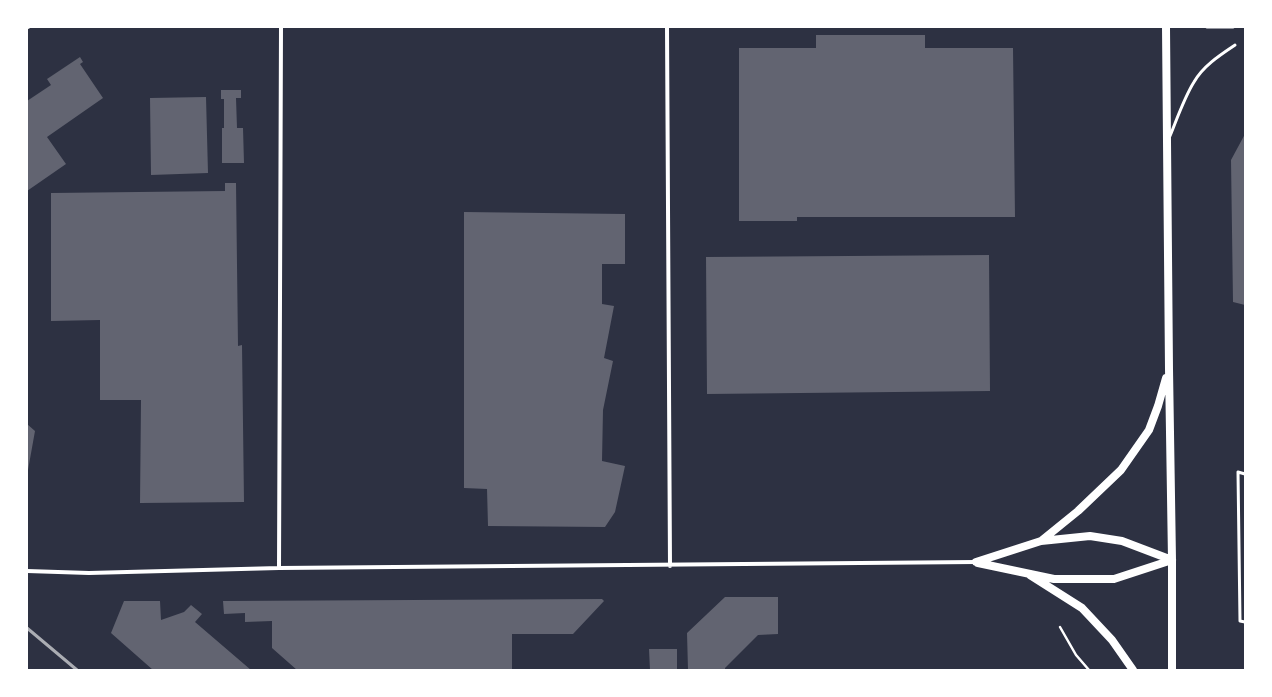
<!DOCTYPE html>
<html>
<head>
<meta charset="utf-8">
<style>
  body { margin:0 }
  #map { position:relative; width:1272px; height:697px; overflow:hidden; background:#2d3142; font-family:"PT Sans",sans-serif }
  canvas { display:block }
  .frame { position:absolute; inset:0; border:28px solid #fff; pointer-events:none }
</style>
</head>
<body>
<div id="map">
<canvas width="1272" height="697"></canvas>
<div class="frame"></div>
</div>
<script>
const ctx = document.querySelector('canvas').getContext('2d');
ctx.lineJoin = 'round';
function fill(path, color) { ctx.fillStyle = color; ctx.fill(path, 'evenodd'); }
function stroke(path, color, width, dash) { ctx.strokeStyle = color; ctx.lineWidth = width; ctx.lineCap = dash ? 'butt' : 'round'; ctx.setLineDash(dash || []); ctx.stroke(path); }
const building = new Path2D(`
  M816 35H925V48H1013L1015 217H797V221H739V48H816Z
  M80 57 83 62 80 64 103 98 47 137 66 164 27 191V101L51 85 47 79Z
  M221 90H241V98H236L237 128H243L244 163H222V128H224V99H221Z
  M206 97 208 173 151 175 150 98Z
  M1245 134V305L1233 302 1231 160Z
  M225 183H236L238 346 242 345 244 502 140 503 141 400H100V320L51 321V193L225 191Z
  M464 212 625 214V264H602V304L614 306 604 358 613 361 603 410 602 461 625 466 615 512 605 527 488 526 487 489 464 488Z
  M989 255 990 391 707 394 706 257Z
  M27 424 35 431 28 470H27Z
  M725 597H778V634L758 635 725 668V670H688L687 633Z
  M602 599 604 601 573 634H512V670H297L272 648V621L245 622V613L224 614 223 601Z
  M124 601H160L161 620 184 612 191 605 202 614 195 622 251 670H153L111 633Z
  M649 649H677V670H650Z`);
const path = new Path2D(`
  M1060 627 1076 655 1089 670`);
const service = new Path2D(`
  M1207 27H1233
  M1170 136C1177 119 1184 98 1194 82 1203 66 1220 55 1235 45
  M1245 474 1238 472 1240 621 1245 622`);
const minor = new Path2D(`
  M27 27H28
  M667 27 670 566
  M279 568 281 27
  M27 571 89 573 279 568 976 562`);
const secondary = new Path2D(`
  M1166 27 1169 369 1172 560V670
  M1041 541 1078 511 1121 470 1149 430 1158 406 1166 378
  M976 562 1041 541 1090 536 1122 541 1172 560
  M978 563 1054 579H1114L1172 560
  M1030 575 1082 608 1112 640 1133 670`);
const rail = new Path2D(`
  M27 628 77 670`);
fill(building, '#626471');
stroke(path, '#fff', 2.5);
stroke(service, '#fff', 3);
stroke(minor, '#fff', 4);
stroke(secondary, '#fff', 8);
stroke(rail, '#abadb3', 3);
</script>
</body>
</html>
